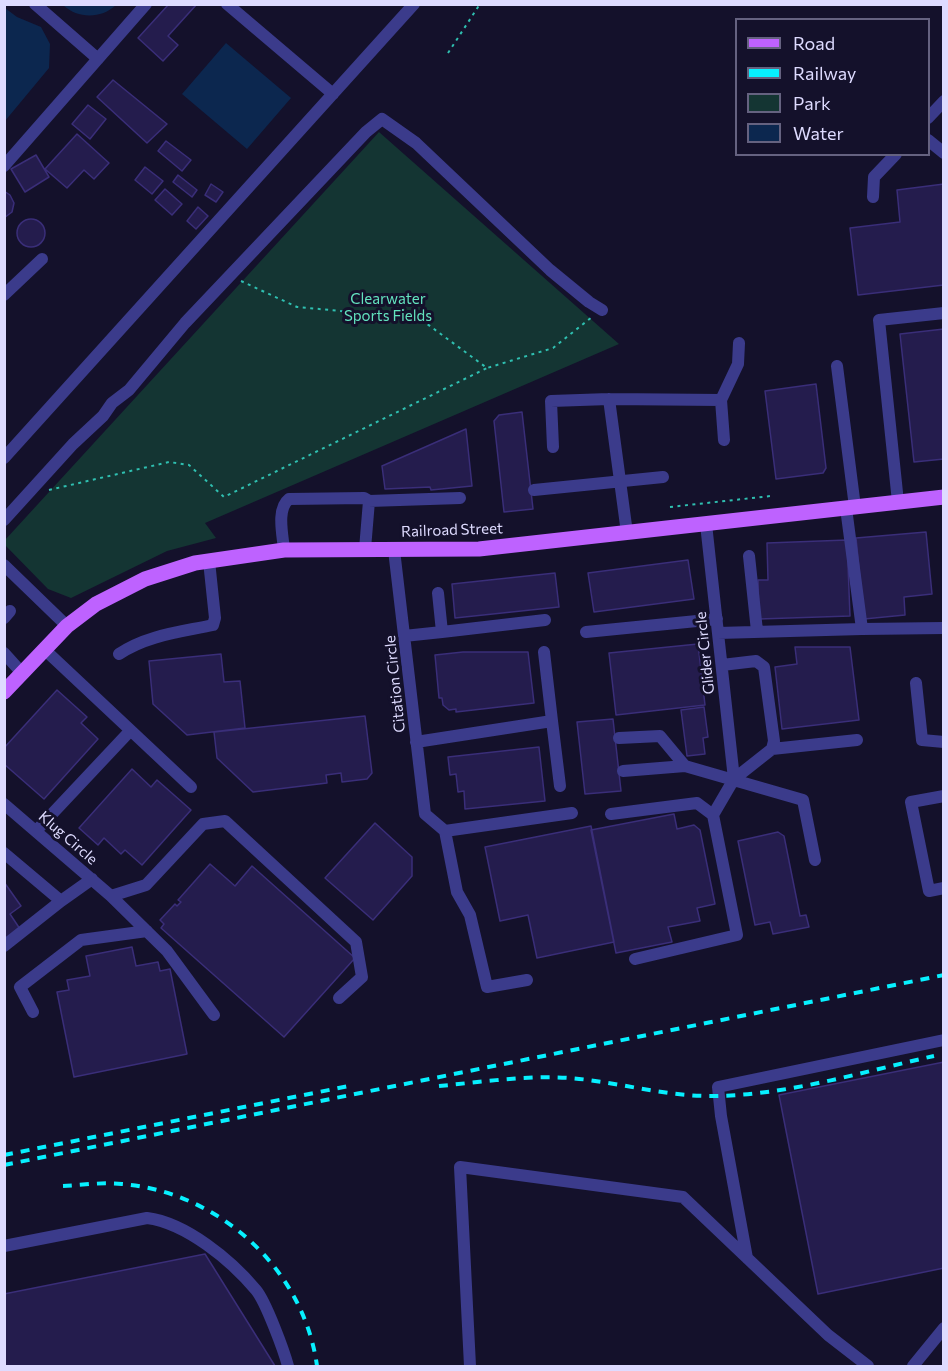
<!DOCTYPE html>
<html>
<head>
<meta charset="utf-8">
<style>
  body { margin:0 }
  #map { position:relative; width:948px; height:1371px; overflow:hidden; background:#14112b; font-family:Commissioner,sans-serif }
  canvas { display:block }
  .frame { position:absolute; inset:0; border:6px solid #dedbff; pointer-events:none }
  .legend { position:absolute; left:735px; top:18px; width:195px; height:138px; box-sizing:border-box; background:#14112b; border:2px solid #656280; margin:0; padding:8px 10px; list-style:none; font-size:18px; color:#dedbff }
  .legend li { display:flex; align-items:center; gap:12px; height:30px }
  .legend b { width:30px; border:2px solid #656280 }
</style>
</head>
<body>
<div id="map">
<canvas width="948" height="1371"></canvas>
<div class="frame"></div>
<ul class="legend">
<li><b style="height:8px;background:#be62ff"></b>Road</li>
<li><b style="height:8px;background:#07f0ff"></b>Railway</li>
<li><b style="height:16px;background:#143533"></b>Park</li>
<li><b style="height:16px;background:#0c274f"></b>Water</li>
</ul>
</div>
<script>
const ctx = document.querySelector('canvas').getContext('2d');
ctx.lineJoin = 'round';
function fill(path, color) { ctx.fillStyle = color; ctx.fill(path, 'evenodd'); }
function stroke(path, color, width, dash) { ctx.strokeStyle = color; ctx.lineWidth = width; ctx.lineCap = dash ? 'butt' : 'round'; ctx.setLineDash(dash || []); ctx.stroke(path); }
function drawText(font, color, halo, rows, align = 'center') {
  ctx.font = font + ' Commissioner,sans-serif'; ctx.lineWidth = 6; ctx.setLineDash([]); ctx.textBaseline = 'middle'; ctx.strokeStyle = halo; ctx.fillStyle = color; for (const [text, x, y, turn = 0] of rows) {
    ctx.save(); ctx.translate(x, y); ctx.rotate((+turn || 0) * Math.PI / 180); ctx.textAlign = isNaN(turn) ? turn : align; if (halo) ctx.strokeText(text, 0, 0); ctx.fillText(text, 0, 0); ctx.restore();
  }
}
const green = new Path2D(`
  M379 132 619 344 205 523 216 538 167 551 71 598 48 589 5 545V540Z`);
const water = new Path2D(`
  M63 5H116C101 19 78 19 63 5Z
  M5 8 17 17 41 27 50 44 49 68 5 121Z
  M226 43 291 98 247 149 182 94Z`);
const building = new Path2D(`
  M169 4H197L168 36 178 45 163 61 138 38Z
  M113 80 167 124 147 143 97 97Z
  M88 105 106 119 90 139 72 124Z
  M77 134 109 163 94 179 84 170 67 188 45 169Z
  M166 141 191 160 182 171 158 151Z
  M36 155 49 177 25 192 11 169Z
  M145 167 163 181 152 194 135 180Z
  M178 175 197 190 192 197 173 182Z
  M211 184 223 192 216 202 205 195Z
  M944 184V285L858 295 850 228 900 222 897 190Z
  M165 189 182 204 172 215 155 200Z
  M4 191 10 195 14 203 12 212 4 218Z
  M198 207 208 216 196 229 187 221Z
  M17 233a14 14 0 1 1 28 0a14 14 0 1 1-28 0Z
  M944 329V459L914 462 900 334Z
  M816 384 826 468 823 473 776 479 765 391Z
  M522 412 533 509 504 512 494 421 499 415Z
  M466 429 472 486 431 490 430 487 385 489 382 466Z
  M926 532 932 594 904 597 905 615 864 619 856 538Z
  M847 540 850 616 759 619 758 580H768L767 543Z
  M688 560 694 599 594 612 588 573Z
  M555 573 559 607 455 618 452 584Z
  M698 644 705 705 616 715 609 653Z
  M795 647H850L859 720 782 729 775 667 797 664Z
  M463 652H528L534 703 456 712V709L449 710 443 705 442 698H439L435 655Z
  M221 654 224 682 240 681 245 728 187 735 153 704 149 661Z
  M57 690 87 717 81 723 98 739 44 799 4 764V748Z
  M704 707 708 737 703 738 705 754 687 756 681 710Z
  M365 716 372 773 367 779 342 782 341 773 326 775 327 783 253 792 217 758 214 732Z
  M613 719 621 791 585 794 577 722Z
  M539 747 545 801 465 809 464 791 458 792 456 774 450 775 448 757Z
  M132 769 151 787 157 780 191 810 142 865 125 850 121 854 104 838 98 845 79 828Z
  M674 814 677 829 694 825 700 830 715 904 697 908 700 921 668 927 672 942 616 953 591 830Z
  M375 823 412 857V876L373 920 325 878Z
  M591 826 614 942 537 958 528 915 500 921 485 847Z
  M778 832 784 836 800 916 806 915 809 927 773 934 770 922 755 925 738 841Z
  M210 864 235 886 252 866 355 958 284 1037 161 928 164 924 160 920 175 904 177 906 181 902 178 900Z
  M4 882 21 906 10 914 20 929 4 940Z
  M132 947 136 966 158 962 160 971 170 969 187 1054 74 1077 57 992 69 990 67 980 90 976 86 956Z
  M944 1062V1268L818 1294 779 1095Z
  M205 1254 275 1366H4V1294Z`);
const path = new Path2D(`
  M448 53 480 4
  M241 281 297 307 419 318 487 368 553 348 592 317
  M49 490 169 462 189 465 224 497 487 368
  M670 507 771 496`);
const minor = new Path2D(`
  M35 4 98 59
  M227 4 333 94
  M928 118 944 101
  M928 140 944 153
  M4 166 146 4
  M873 197 874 177 896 154
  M4 295 42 259
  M837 366 855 507
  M609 399 627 533
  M721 400 738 364 739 343
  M553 447 551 401 609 399 721 400 724 440
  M4 458 414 4
  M534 490 663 477
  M898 502 879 320 944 313
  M846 508 862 629 944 628
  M4 520 73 444 103 416 112 403 129 390 185 323 366 132 382 119 416 143 550 270 589 302 602 310
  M706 524 734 779
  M365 549 369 501 460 498
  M284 550C283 536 276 509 289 499L364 498 369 501
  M394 550 425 814 445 831 457 892 470 915 487 987 527 980
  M749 556 757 631
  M4 565 67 626
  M4 618 10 611
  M442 632 545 620
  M586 632 717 619
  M718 633 862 629
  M404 636 442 632 438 593
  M44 649 191 787
  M544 652 552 721
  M4 653 22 673
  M119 654C147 635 181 632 213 625L215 618 209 561
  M916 683 922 740 944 742
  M619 738 660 736 685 766 803 800 815 860
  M416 742 552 721 560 786
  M772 749 857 740
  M623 771 685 766
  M944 796 911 802 929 891 944 888
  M4 804 111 896 167 951 214 1015
  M611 814 697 803 713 815
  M36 831 130 731
  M445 831 572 813
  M4 853 61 901 92 879
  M111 896 146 885 203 824 225 821 356 942 362 977 339 998
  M4 946 61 901
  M635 959 737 935 713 815 734 779 772 749 774 741 764 667 756 661 722 665
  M33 1012 20 987 81 940 147 931
  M4 1246 147 1218C186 1223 231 1260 256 1290 266 1302 284 1351 288 1366
  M747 1258 721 1116 718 1087 944 1040
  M470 1366 460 1167 683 1197 828 1335 868 1366
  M913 1366 944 1328`);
const major = new Path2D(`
  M4 692 67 626 96 604 145 579 195 563 284 550 479 549 944 497`);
const rail = new Path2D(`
  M439 1086C482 1082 527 1075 570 1078 618 1082 663 1096 710 1096 786 1096 861 1072 934 1056
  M4 1155 349 1086
  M4 1165 944 975
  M63 1186C82 1185 103 1182 122 1184 220 1192 304 1270 317 1366`);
const parkNames = [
  ["Clearwater",388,299],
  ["Sports Fields",388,316]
];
const streetNames = [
  ["Railroad Street",452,530,-2],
  ["Glider Circle",705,653,-96],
  ["Citation Circle",395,684,-96],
  ["Klug Circle",68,838,41]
];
fill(green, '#143533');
fill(water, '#0c274f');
fill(building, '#241c4d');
stroke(building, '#3a2e79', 1.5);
stroke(path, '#2fbfb0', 2, [3, 4.5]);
stroke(minor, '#3b3b8b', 12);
stroke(major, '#be62ff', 15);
stroke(rail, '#07f0ff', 4, [9, 8]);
drawText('15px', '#63e2be', '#14112b', parkNames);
drawText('15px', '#dedbff', '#14112b', streetNames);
</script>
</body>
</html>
